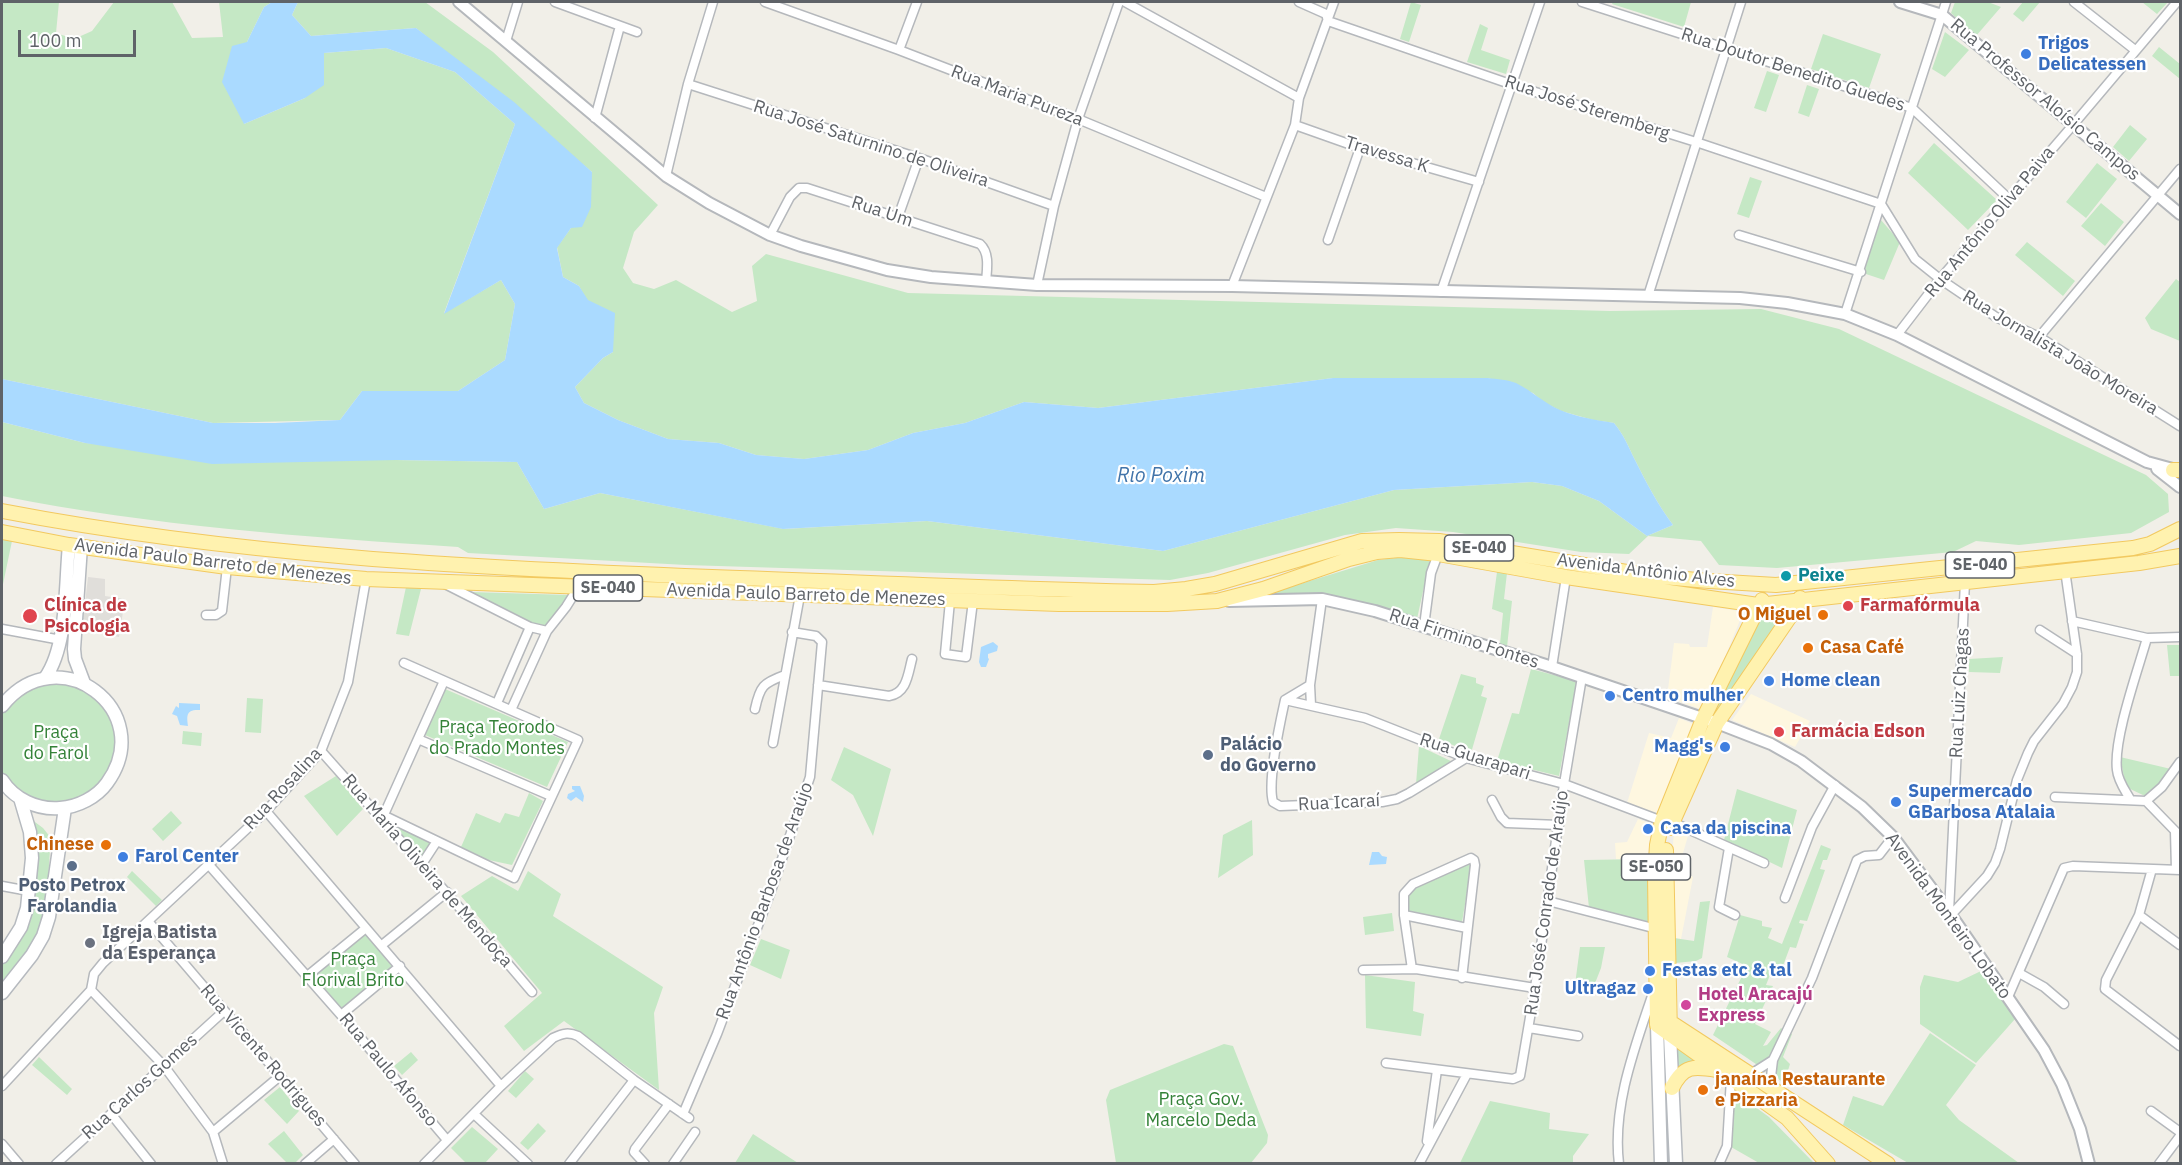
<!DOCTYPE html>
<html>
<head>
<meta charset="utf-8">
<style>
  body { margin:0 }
  #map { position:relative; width:2182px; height:1165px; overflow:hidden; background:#f1efe8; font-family:"IBM Plex Sans",sans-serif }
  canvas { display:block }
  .frame { position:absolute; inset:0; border:3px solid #5f6368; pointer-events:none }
  .scale { position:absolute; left:18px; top:30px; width:118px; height:27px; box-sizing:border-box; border:3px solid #5f6368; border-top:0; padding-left:8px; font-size:18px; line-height:21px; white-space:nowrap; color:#5f6368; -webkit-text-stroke:4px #fff; paint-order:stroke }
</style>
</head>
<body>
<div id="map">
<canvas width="2182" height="1165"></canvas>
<div class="frame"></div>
<div class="scale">100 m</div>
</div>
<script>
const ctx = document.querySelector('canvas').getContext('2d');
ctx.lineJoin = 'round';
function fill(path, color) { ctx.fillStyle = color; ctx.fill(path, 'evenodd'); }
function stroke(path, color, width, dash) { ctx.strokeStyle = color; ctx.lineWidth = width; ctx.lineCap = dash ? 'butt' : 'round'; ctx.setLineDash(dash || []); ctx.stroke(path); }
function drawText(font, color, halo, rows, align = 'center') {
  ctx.font = font + ' "IBM Plex Sans",sans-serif'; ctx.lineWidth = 4.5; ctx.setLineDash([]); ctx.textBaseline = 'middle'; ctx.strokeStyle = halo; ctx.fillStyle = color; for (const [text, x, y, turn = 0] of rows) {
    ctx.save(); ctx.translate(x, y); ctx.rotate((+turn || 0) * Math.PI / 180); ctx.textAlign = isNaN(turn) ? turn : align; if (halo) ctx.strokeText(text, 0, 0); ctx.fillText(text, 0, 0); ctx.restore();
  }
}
const commercial = new Path2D(`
  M1713 607 1738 611 1741 618 1703 710 1667 697 1674 643 1689 644 1690 647H1707Z
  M1751 694 1810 721 1795 747 1732 720Z
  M1679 718 1693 724 1657 816 1627 803 1649 733 1671 738Z
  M1638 819 1651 824 1648 859H1616L1615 843 1627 842Z
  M1674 830 1688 836 1678 870 1693 877 1681 939 1674 938 1671 871Z`);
const industrial = new Path2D(`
  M88 577 105 579V596L125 599 119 637 82 629Z`);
const green = new Path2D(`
  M2 2H59L56 33 74 39 92 31 114 2H172L192 38 223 37 219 2H272L264 7 247 42 244 124 305 98 324 53 386 48 455 72 515 124 444 313 501 280 515 304 505 360 458 391H362L340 420 213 423 2 379Z
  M298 2H425L493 52 658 205 634 232 623 268 633 283 654 289 676 280 732 312 757 301 752 266 766 254 908 293 1610 311 1761 309 1839 329 2146 475 2168 494 2169 512 2131 533 2019 545 1976 541 1953 552 1777 568 1719 565 1701 541 1648 536 1629 554 1581 552 1453 532 1396 528 1345 535 1208 573 1170 580 686 565 468 553 458 547C305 537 152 526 2 496V422L85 443 396 460 517 462 544 509 600 493 784 529 927 521 1163 551 1394 490 1532 482 1562 486 1599 501 1647 536 1673 525C1658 505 1646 482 1635 460 1628 446 1624 435 1614 423L1593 420 1561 411 1543 402 1533 393 1488 378H1333L1098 408 1024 402 965 423 913 433 868 450 804 459 756 455 719 443 668 439 618 420 584 403 575 387 603 358 613 352 579 286 563 277 557 247 571 228 592 172 416 28 311 36 292 15Z
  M1411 2 1421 5 1409 42 1400 39Z
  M1613 2H1691L1684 27 1612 4Z
  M1955 2H1988L2001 7 1976 36 1951 13Z
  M2023 2H2040L2023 22 2013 14Z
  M2142 2H2168L2157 14Z
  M1480 24 1488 28 1481 50 1510 60 1506 74 1467 62Z
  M1945 32 1969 50 1945 77 1932 69Z
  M1823 34 1881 54 1869 88 1811 69Z
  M2159 47 2180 64V79L2152 56Z
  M1767 71 1779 75 1766 112 1754 108Z
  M1807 85 1819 89 1809 117 1798 113Z
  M2130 125 2147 139 2129 161 2113 147Z
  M1934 143 1997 200 1968 230 1908 173Z
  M2097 163 2117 179 2086 218 2066 202Z
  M1750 177 1762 181 1749 218 1737 214Z
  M2101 203 2124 222 2105 246 2081 226Z
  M1881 220 1900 242 1884 280 1863 273Z
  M2027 242 2075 281 2063 296 2015 255Z
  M2176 279 2180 282V341L2151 329 2145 318Z
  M2 538 12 541 2 589Z
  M1404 557 1430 559 1417 619 1360 603 1251 599 1378 560Z
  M1497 572 1507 573 1504 599 1512 601 1507 647 1500 644 1503 613 1492 609Z
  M406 587H420L421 589 409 636 396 634Z
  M471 592 569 595 548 624 543 628H536Z
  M1785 610 1713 719 1708 717 1761 612Z
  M2167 645H2179V676H2170Z
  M2003 657 2000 673 1969 672V659Z
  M1531 669 1577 681 1559 776 1497 761 1512 713 1519 714Z
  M1461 674 1476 678V683L1484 686 1481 696 1487 698 1471 753 1439 739Z
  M65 677 111 706 120 757 90 799 35 805 2 780V706L9 696Z
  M445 689 568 742 547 787 425 735Z
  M247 698 263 699 261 733 245 732Z
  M183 731 202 733 201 746 182 744Z
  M1419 746 1453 762 1416 784Z
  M844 747 891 769 873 836 853 795 831 780Z
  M2120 757 2171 769 2156 790 2145 796 2126 787Z
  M336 776 363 809 337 836 304 796Z
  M1737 789 1797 810 1782 868 1724 840Z
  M529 793 543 801 512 865 484 859 461 847 476 813 500 823 505 813 519 817Z
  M171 811 182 823 163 841 152 829Z
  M31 819 43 828 51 838C48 868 49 910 37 936 28 955 15 971 2 986V966L25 932 33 906Z
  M1252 820 1253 855 1218 878 1223 835Z
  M394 824 431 842 423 858H420L391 825Z
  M1821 845 1831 849 1827 860H1823L1820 869 1825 870 1807 921 1800 920 1799 923 1804 924 1796 948 1790 947 1781 971 1772 970 1766 985 1773 986 1755 1024 1771 1032 1763 1046 1767 1045 1781 1028 1792 1034 1783 1057 1790 1064 1784 1083 1713 1035 1747 966 1727 957 1740 915 1762 921V926L1772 928 1768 938 1782 944Z
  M1648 859 1649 923 1589 908 1584 860Z
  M1472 863 1462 922 1405 912V892Z
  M132 871 162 900 156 906 127 877Z
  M528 871 561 894 553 916 663 987 654 1013 659 1090 564 1021 524 1051 504 1026 542 993 461 896 492 876 518 891Z
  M1710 901 1702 958 1696 961 1675 963 1674 938 1694 941 1700 902Z
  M1392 913 1394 931 1365 935 1363 917Z
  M366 932 395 964 340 1011 310 977Z
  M761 939 790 950 781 979 750 965Z
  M1580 947H1605L1601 968 1590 996 1574 992Z
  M1981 971 2015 1019 1976 1063 1920 1024V987L1924 975 1958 982Z
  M1365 975 1415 982 1413 1011 1424 1014 1421 1036 1366 1028Z
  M1930 1033 1976 1065 1946 1105 1959 1120 2019 1163H1908L1843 1125 1853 1096 1883 1106Z
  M1662 1035H1667L1673 1163H1666Z
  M1675 1042 1707 1066 1678 1071Z
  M1224 1044 1233 1046 1268 1135 1267 1143 1251 1163H1116L1106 1100 1110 1090Z
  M411 1052 418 1060 402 1075 394 1066Z
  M39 1057 72 1089 67 1095 32 1065Z
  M525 1071 534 1079 516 1098 508 1091Z
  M280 1087 299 1111 287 1124 264 1100Z
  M1732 1090 1769 1117 1814 1163H1759L1731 1147Z
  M1490 1101 1550 1113 1549 1129 1589 1134 1573 1156V1163H1460Z
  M538 1123 546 1131 528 1150 520 1143Z
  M472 1127 498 1149 485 1163H466L451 1148Z
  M284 1131 303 1155 295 1163H287L268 1144Z
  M753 1134 798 1163H735Z`);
const water = new Path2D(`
  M272 2H298L292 15 311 36 416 28 514 102 592 172 591 207 582 227 571 228 557 248 563 277 579 286 588 300 615 313 613 352 603 358 575 387 584 403 618 420 668 439 719 443 756 455 804 459 868 450 913 433 965 423 1024 402 1098 408 1333 378H1488C1497 379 1508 380 1516 383 1532 391 1544 403 1560 410 1577 417 1596 420 1614 423 1624 435 1628 446 1635 460 1646 482 1658 505 1673 525L1647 536 1599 501 1562 486 1532 482 1394 490 1163 551 927 521 783 529 600 493 544 509 517 462 396 460 212 464 85 443 2 422V379L213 423H275L340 420 362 391H458L505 360 515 304 501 280 444 314 515 124 455 72 386 48 324 53V85L305 98 244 124 222 82 232 46 247 42 264 7Z
  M993 642 998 646 997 651 988 654V658L989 659 986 667H981L979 662 981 647Z
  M179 703 200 704V710C185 709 187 717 188 726L180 725 177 716 172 714 176 706 179 708Z
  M572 786H580L584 796 583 802 576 797 571 801 567 798 568 794 575 791 572 789Z
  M1372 852H1379L1382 856 1387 857 1386 864 1369 865Z`);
const minor = new Path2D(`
  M555 2 637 32
  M765 2 899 50 1078 119 1266 197
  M1125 2 1299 98
  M1299 2 1326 14 1328 21 1513 85 1696 142 1881 204 1915 259 1940 279 1996 317 2039 337 2180 426
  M1582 2 1912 108 2009 199
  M2074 2 2135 50
  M506 41 518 2
  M899 50 917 2
  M688 84 919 158 1054 206
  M595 118 620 26
  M1295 125 1360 148 1479 182
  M666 176 688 84 713 2
  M898 217 919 158
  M770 235 790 197 799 188H807L980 244C990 253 987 269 986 282
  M1739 235 1861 272
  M1328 240 1360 148
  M1037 285 1054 206 1078 119 1119 2
  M1232 286 1295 125 1299 98 1334 2
  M1441 292 1540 2
  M1648 296 1741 2
  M1845 314 1946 2
  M1897 335 1940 279 2073 125 2177 2
  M2039 337 2180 169
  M445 584 530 627 547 631
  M1322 599 1310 685 1285 700C1280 723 1267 781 1273 802L1280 806 1382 802 1397 799 1409 793 1466 758
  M950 601 945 654 966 657 973 601
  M206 615H216L222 611 227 567
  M2072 621 2147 638 2180 637
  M1424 626 1431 573 1438 554
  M2 629 61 640
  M2040 630 2077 654
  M1552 667 1566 577
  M818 685 889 696C907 693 908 674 912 659
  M1310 685 1311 705
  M1285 700 1365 718 1466 758 1564 784 1662 821
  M497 703 530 627
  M755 709C760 686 763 683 785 675
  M511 710 547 631 566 607 588 572
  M418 739 551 796
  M773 743 800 595
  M321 751C392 831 463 910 532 992
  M2055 797 2146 801 2180 836
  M2130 799C2125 790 2118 781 2117 770 2113 739 2138 670 2147 638
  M1492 800 1501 817 1507 823 1559 825
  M2146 801 2162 787 2180 762
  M266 811 501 1086
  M383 815 514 878 578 740 404 663
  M382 819 444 681
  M1672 822 1764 863
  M2175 831 2176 870
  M1729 848 1719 907 1735 915
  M422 864 437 841
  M209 865 341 1015 447 1140
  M2152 869 2139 915 2106 980 2105 989 2180 1046
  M2 886 29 891
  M1785 898 1812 827 1835 785
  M1548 901 1657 929
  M1949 912 1965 582
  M1404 915 1467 928
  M1951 915 1987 876 1995 863 2000 849 2017 780 2028 753 2034 741 2063 704 2072 687 2077 672V654L2065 570
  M2139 915 2180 945
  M148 921 355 1164
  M382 945 447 892
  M1412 969 1404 915V894L1413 884 1471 858 1474 860 1475 865 1462 978
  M1363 970 1416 969 1535 988
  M2019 973 2044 987 2064 1004
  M306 977 366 928
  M91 990 164 1066 213 1132 223 1164
  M2008 997 2064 868 2073 866 2180 870
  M341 1015 400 966
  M1529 1028 1578 1036
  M1386 1063 1513 1079 1520 1076 1535 988 1564 784 1582 677
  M1751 1074 1773 1060
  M1770 1085 1773 1060 1812 978 1857 860 1865 856 1879 855 1893 837
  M2 1086 91 990 94 974 103 963 266 811 321 751 348 682 366 579
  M2151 1111 2180 1132
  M474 1114 528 1164
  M683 1114 717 1034 771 891 810 777 822 642 816 636 792 632
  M112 1115 151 1164
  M213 1132 280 1076
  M1427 1141 1437 1070
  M2 1144 19 1164
  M56 1164 224 1011
  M305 1164 334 1139
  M424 1164 501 1086 553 1038C563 1033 569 1032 578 1036L634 1080 689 1118
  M569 1164 634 1080
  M645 1164 634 1152 635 1149 669 1104
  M673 1164 695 1132
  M1419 1164 1467 1074
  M1619 1164C1612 1106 1635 1047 1653 993
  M1719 1164 1727 1146 1731 1078
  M2159 1164 2180 1136`);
const tertiary = new Path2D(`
  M459 2 666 176 709 203 770 235 801 246 887 270 931 277 1037 285 1232 286 1740 298 1787 303 1845 314 1897 335 2147 462 2180 471
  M1900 2 1942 15 2180 214
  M2157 469 2180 487
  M1229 601 1322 599 1375 611 1552 667 1717 723 1771 744 1801 761 1862 807 1893 837 1949 912 2044 1050 2062 1084 2080 1129 2089 1164`);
const secondary = new Path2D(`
  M81 546 74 649 75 659 84 683
  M45 678C68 646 65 584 69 545
  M2 706C58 635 159 711 107 783 97 797 78 807 60 808 37 810 14 799 2 780
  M2 957 21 927 27 908 32 858 30 832 20 798
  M2 993 32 955 43 936 49 917 65 808
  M1657 1025 1661 1164
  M1670 1034 1676 1164`);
const primary = new Path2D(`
  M2173 470H2180
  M2 511C236 556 474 568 712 577 859 582 1006 589 1154 592L1186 589 1215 584 1362 541 1399 540 1439 541 1651 576 1709 581 1776 585 2133 548 2150 544 2180 529
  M2 532 69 545 227 567 366 579 1059 604H1167L1217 601 1263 589 1349 559 1377 552 1400 550 1438 554 1566 577 1758 605 2139 563 2180 556
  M1762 600 1703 719 1662 821 1657 845 1655 876 1657 1025 1787 1118 1828 1164
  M1670 828 1717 723 1800 602V598
  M1666 850 1670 1034
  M1664 1018 1888 1164
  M1672 1088C1683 1065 1694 1066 1717 1070`);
const markers = [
  [2026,54,6,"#3f7fe0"],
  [1786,576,6,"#0f9aa8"],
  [1848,606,6,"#e0444e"],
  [1823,615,6,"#e8710a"],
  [30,616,8,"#e0444e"],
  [1808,648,6,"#e8710a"],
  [1769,681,6,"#3f7fe0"],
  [1610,696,6,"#3f7fe0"],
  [1779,732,6,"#e0444e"],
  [1725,747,6,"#3f7fe0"],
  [1208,755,6,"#5c6f8a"],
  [1896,802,6,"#3f7fe0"],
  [1648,829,6,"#3f7fe0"],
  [106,845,6,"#e8710a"],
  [123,857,6,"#3f7fe0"],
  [72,866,6,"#5c6f8a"],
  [90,943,6,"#6b7280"],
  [1650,971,6,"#3f7fe0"],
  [1648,989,6,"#3f7fe0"],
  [1686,1005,6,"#d1479c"],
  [1703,1090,6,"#e8710a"]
];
const shields = [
  [1479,548,69],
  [1980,565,69],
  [608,588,69],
  [1656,867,69]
];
const shieldNames = [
  ["SE-040",1479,548],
  ["SE-040",1980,565],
  ["SE-040",608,588],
  ["SE-050",1656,867]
];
const shopNames = [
  ["Trigos",2038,44],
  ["Delicatessen",2038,65],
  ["Home clean",1781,681],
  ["Centro mulher",1622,696],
  ["Magg's",1713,747,"right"],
  ["Supermercado",1908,792],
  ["GBarbosa Atalaia",1908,813],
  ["Casa da piscina",1660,829],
  ["Farol Center",135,857],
  ["Festas etc & tal",1662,971],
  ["Ultragaz",1636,989,"right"]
];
const streetNames = [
  ["Rua Doutor Benedito Guedes",1793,70,18],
  ["Rua Maria Pureza",1017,96,21],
  ["Rua Professor Aloísio Campos",2045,100,40],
  ["Rua José Steremberg",1587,108,18],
  ["Rua José Saturnino de Oliveira",871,144,18],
  ["Travessa K",1387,155,17],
  ["Rua Um",882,212,18],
  ["Rua Antônio Oliva Paiva",1990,222,-50],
  ["Rua Jornalista João Moreira",2060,353,31],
  ["Avenida Paulo Barreto de Menezes",213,562,7],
  ["Avenida Antônio Alves",1646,571,7],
  ["Avenida Paulo Barreto de Menezes",806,595,2],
  ["Rua Firmino Fontes",1464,639,18],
  ["Rua Luiz Chagas",1960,693,-87],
  ["Rua Guarapari",1475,757,18],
  ["Rua Rosalina",283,789,-47],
  ["Rua Icaraí",1339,803,-3],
  ["Rua Maria Oliveira de Mendoça",427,871,49],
  ["Rua Antônio Barbosa de Araújo",765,901,-70],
  ["Rua José Conrado de Araújo",1547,903,-82],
  ["Avenida Monteiro Lobato",1948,916,54],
  ["Rua Vicente Rodrigues",263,1056,49],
  ["Rua Paulo Afonso",388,1070,50],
  ["Rua Carlos Gomes",140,1087,-42]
];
const cultureNames = [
  ["Peixe",1798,576]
];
const healthNames = [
  ["Clínica de",44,606],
  ["Psicologia",44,627],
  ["Farmafórmula",1860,606],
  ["Farmácia Edson",1791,732]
];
const foodNames = [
  ["O Miguel",1811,615],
  ["Casa Café",1820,648,"left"],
  ["Chinese",94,845],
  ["janaína Restaurante",1715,1080,"left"],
  ["e Pizzaria",1715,1101,"left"]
];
const parkNames = [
  ["Praça Teorodo",497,728],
  ["do Prado Montes",497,749],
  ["Praça",56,733],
  ["do Farol",56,754],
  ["Praça",353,960],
  ["Florival Brito",353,981],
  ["Praça Gov.",1201,1100],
  ["Marcelo Deda",1201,1121]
];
const serviceNames = [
  ["Palácio",1220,745],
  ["do Governo",1220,766],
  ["Posto Petrox",72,886,"center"],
  ["Farolandia",72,907,"center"]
];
const worshipNames = [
  ["Igreja Batista",102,933],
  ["da Esperança",102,954]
];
const hotelNames = [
  ["Hotel Aracajú",1698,995],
  ["Express",1698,1016]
];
const waterNames = [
  ["Rio Poxim",1161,476]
];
fill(commercial, '#fef7e0');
fill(industrial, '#e0deda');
fill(green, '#c5e8c5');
fill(water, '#aadaff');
stroke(minor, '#b5b8bc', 11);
stroke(tertiary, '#b5b8bc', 14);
stroke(secondary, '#b6babf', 15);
stroke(primary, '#f2c960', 16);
stroke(minor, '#fff', 8);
stroke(tertiary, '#fff', 10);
stroke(secondary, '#fff', 12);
stroke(primary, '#fff2af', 14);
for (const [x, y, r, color] of markers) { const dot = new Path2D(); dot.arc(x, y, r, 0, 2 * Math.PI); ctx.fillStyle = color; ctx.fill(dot); stroke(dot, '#fff', 2); }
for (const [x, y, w] of shields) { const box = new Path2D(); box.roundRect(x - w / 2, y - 13, w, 26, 4.5); ctx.fillStyle = '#fff'; ctx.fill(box); stroke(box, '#5f6368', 1.5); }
drawText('bold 16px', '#5f6368', null, shieldNames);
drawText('bold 18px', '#366cbe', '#fff', shopNames, 'left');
drawText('18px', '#5f6368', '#fff', streetNames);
drawText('bold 18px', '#0d838f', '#fff', cultureNames, 'left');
drawText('bold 18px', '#be3a42', '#fff', healthNames, 'left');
drawText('bold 18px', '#c56008', '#fff', foodNames, 'right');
drawText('18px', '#348238', '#fff', parkNames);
drawText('bold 18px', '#4e5e75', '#fff', serviceNames, 'left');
drawText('bold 18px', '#5b616d', '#fff', worshipNames, 'left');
drawText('bold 18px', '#b23c85', '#fff', hotelNames, 'left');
drawText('italic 20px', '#4174aa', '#fff', waterNames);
</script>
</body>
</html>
